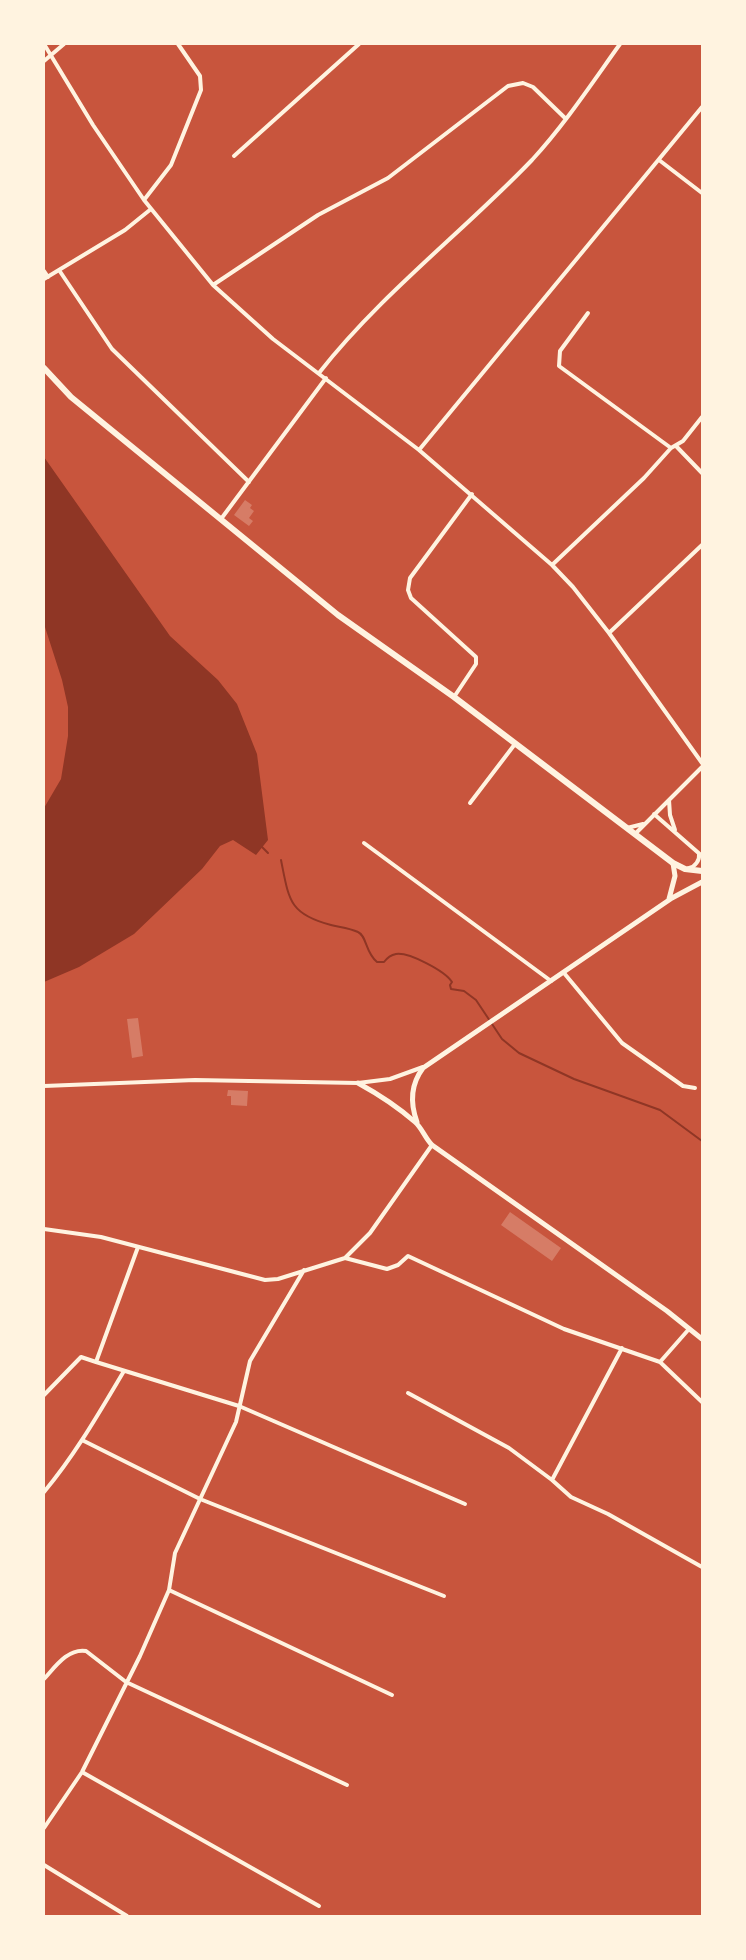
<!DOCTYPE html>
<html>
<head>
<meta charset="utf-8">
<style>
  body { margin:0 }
  #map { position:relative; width:746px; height:1960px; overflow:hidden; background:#c8553d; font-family:"IBM Plex Serif",serif }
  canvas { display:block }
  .frame { position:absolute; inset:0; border:45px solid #fff3e0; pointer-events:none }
</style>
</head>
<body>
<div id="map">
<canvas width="746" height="1960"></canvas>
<div class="frame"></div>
</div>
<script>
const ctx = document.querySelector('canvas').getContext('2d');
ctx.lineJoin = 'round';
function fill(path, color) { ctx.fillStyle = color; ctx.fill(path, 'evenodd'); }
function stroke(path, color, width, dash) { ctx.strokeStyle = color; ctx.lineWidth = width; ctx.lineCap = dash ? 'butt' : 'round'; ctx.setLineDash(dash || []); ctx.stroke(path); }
const water = new Path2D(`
  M44 457 170 636 218 680 237 704 257 754 268 840 256 855 233 840 220 846 202 869 134 934 79 967 44 982V808L61 779 68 736V707L62 680 44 624Z`);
const stream = new Path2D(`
  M262 847 268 853
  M281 860C289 900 289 914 331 925 339 927 350 928 358 932 367 936 365 952 377 962H384C387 958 391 955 396 954 409 952 445 971 452 982L450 985 451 989 464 991 476 1000 502 1039 519 1053 574 1079 660 1110 702 1141`);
const building = new Path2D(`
  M245 500 252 505 250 508 254 511 249 518 253 521 249 526 234 515Z
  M138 1018 143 1056 132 1058 127 1019Z
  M228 1090 248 1091 247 1106 231 1105V1096H227Z
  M510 1212 561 1248 552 1261 501 1225Z`);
const minor = new Path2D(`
  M44 44 93 125 144 200 213 285 273 339 419 450 552 565 573 587 609 633 702 763
  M44 61 64 44
  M234 156 359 44
  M659 160 702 193
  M144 200 171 165 201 90 200 76 178 44
  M59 270 112 349 249 482
  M44 271 48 277
  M44 279 125 230 151 209
  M213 285 318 215 388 178 508 86 523 83 533 87 566 119
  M588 313 560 351 559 366 671 448
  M319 373C381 294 463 232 532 160 565 124 592 83 620 44
  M676 446 702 473
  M419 450 702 107
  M221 519 326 378
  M552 565 644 478 671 448 683 441 702 417
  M609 633 702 545
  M454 697 476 664V657L411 598 408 590 410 578 472 494
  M669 800 670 815 675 830
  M470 803 515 744
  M654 814 702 856
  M627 828 643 824
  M635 834 702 767
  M364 843 551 981
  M689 868C695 867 700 860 699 854
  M564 973 622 1043 683 1086 695 1088
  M44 1086 195 1080 358 1083 390 1079 423 1067
  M44 1229 101 1237 265 1280 278 1279 345 1258 370 1233 432 1145
  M345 1258 387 1269 398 1265 408 1256 564 1329 660 1362 702 1402
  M96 1362 239 1406 465 1504
  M660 1362 689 1329
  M408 1393 509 1448 552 1480 571 1497 608 1514 702 1567
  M44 1395 81 1357 96 1362 138 1247
  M82 1440 200 1499 444 1596
  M552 1480 622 1348
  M44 1492C75 1455 99 1413 124 1371
  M169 1590 392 1695
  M44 1679C55 1667 68 1648 86 1651L126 1682 347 1785
  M82 1772 319 1906
  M44 1828 82 1772 140 1656 169 1590 175 1553 236 1422 250 1361 304 1270
  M44 1865 127 1916`);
const tertiary = new Path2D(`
  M669 899 675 876 673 863
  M358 1083C378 1094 398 1107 415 1122 422 1128 425 1138 432 1145L667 1311 702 1339
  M417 1122C410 1103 411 1084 423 1068L672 898 702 882`);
const secondary = new Path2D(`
  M44 368 71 397 338 615 454 697 673 863 685 869 702 871`);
fill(water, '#8f3625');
stroke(stream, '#8f3625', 2);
fill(building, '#d67c66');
stroke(minor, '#fff3e0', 4);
stroke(tertiary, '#fff3e0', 5);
stroke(secondary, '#fff3e0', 6);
</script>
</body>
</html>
